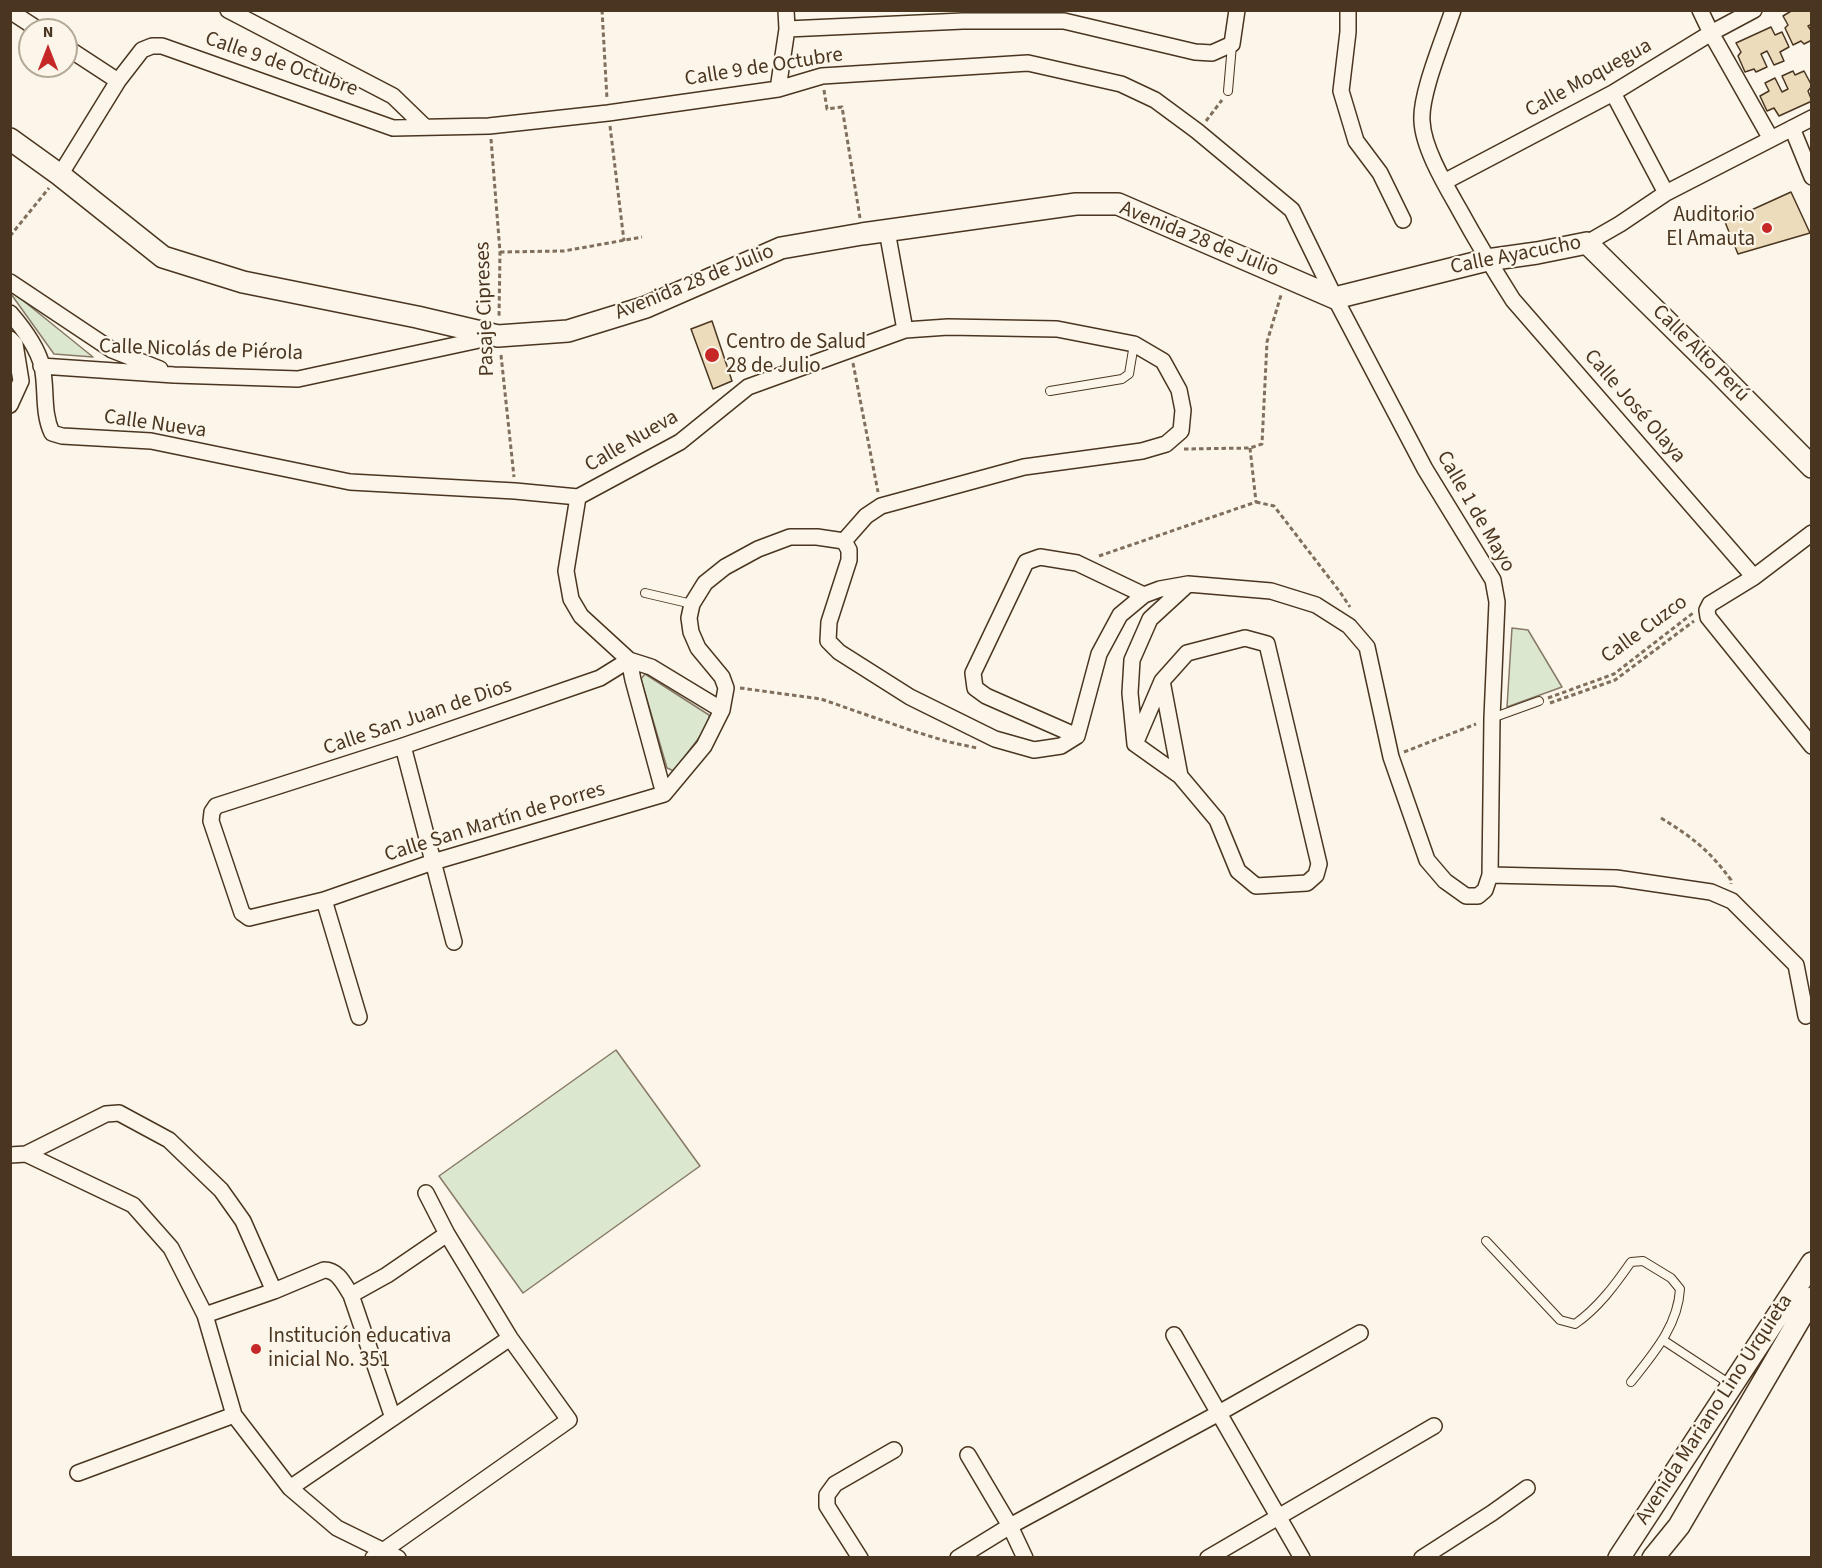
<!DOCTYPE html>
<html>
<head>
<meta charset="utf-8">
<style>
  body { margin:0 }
  #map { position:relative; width:1822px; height:1568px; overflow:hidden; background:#fbf6e9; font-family:"Source Sans 3",sans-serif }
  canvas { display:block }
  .frame { position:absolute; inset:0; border:12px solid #4a3520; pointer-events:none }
  .north { position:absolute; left:18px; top:18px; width:60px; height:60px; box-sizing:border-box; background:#fbf6e9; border:2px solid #b4a999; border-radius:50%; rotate:0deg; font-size:16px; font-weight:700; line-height:24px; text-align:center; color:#4a3520 }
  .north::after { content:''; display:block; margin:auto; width:21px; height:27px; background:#c62828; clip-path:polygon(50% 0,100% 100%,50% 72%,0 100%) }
</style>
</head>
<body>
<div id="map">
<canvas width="1822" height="1568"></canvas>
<div class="frame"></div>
<div class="north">N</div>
</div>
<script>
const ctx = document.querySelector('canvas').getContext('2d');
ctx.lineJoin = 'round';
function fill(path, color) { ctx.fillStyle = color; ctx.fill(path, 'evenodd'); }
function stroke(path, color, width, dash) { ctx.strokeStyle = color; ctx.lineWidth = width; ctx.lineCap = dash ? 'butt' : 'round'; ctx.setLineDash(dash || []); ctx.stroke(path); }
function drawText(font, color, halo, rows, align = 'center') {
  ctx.font = font + ' "Source Sans 3",sans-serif'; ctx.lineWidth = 4.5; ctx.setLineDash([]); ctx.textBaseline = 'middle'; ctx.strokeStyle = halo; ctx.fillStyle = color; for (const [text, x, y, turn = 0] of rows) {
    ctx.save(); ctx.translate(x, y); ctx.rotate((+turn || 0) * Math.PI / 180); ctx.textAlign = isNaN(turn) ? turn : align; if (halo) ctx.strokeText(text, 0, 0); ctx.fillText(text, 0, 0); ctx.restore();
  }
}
const green = new Path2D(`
  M10 290 93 357 54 354 11 294Z
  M1512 628 1528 630 1562 687 1507 707Z
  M645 674 709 715 710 723 674 771 667 768 641 679Z
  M616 1050 700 1166 523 1293 439 1176Z`);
const building = new Path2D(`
  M1793 10H1812V24L1808 26 1812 32V40L1804 44 1801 41 1793 45 1785 28 1788 25 1783 16Z
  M1771 27 1775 35 1782 32 1789 47 1780 52 1784 61 1774 65 1767 51 1761 54 1767 67 1756 72 1754 69 1745 72 1738 56 1741 52 1736 43Z
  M1793 71 1795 75 1804 71 1812 86 1808 91 1812 101 1779 116 1774 108 1767 111 1760 96 1769 91 1765 83 1775 78 1782 92 1788 89 1782 76Z
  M1791 192 1810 233 1738 254 1725 222Z
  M712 321 732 381 713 389 691 329Z`);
const path = new Path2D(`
  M602 10 607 99
  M824 90 827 109 842 107 860 218
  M1206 121 1222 100
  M610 126 624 241
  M491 139 500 252 499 318
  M10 236 49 188
  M500 252 564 251 642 237
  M501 355 514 477
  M853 363 878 492
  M1250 448 1256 502
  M1184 449 1250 448 1262 444 1267 342 1281 295
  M1256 502 1274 506 1340 592 1350 607
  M1099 556 1256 502
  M740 688 821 699 913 731 949 742 977 748
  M1548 698 1614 674 1693 613
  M1550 703 1615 680 1694 621
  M1404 752 1476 724
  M1661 818C1692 837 1710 851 1731 880V884`);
const lane = new Path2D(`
  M1228 91 1232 45
  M1050 391 1122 379 1129 374 1134 344
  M645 593 692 604
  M1492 718 1539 701
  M1486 1241 1560 1320 1575 1324C1598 1308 1615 1285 1631 1262L1643 1261 1671 1278 1680 1289C1678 1326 1653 1354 1631 1382
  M1663 1340 1730 1384`);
const street = new Path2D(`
  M228 10 393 96 424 126
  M1348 10V32L1341 91 1356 141 1380 173 1403 220
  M1453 10C1444 38 1420 94 1422 121 1423 148 1446 186 1459 209 1476 240 1494 270 1513 300L1754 577
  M1700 10 1711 33 1771 139
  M10 11 39 30
  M787 29 963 21H1064L1195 52 1212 53 1232 44 1237 10
  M66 47 118 81
  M778 89 787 29 786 10
  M1613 93 1666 193
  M1792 128 1812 177
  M60 175 118 81 142 50 152 46H162L393 128 489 126 608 113 778 89 822 76 1028 63 1121 84 1155 100 1197 131 1292 210 1335 298 1425 469 1493 580 1497 602 1492 718 1490 875 1485 890 1478 896H1466L1445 881 1427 860 1391 757 1367 647 1349 626 1316 605 1271 591 1188 584 1160 589 1144 595 1120 615 1099 654 1077 736 1061 746 1034 750 995 739 910 697 839 652 828 641 829 622 849 560V550L844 541 817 537H790L758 549 725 567 705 583 692 604 689 618 691 632 698 648 722 677 726 688 722 710 704 746 664 794 433 862 324 900 249 918 242 913 211 821 212 812 216 806 403 746 600 678 629 660 633 680 664 794
  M1444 182 1613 93 1711 33 1754 10
  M887 231 905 330
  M1587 243 1620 224 1666 193 1812 118
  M10 282 112 350 160 369
  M10 313C23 328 37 346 42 366 47 388 42 412 52 433L62 436 151 441 350 482 515 491 578 497 680 442 748 387 905 330 948 327 1057 329 1134 344 1163 361 1179 390 1183 410 1181 431 1166 444 1142 451 1024 467 881 506 866 516 844 541
  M10 339 15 344 21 381 10 405
  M41 366 174 375 298 379 493 337
  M578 497 566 571 571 599 581 616 629 660 651 667 722 710
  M1812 533 1754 577 1710 604 1707 610 1708 617 1812 746
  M1162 681 1180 776
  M1077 736 986 696 975 688 973 673 1026 562 1040 557 1077 563 1144 595
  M1135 744 1162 681 1187 653 1245 638 1267 644 1319 864 1316 875 1307 883 1256 886 1238 871 1217 820 1180 776 1135 744 1130 693 1132 660 1150 619 1187 585
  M403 746 454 942
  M1490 875 1616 878 1711 892 1732 901 1796 965 1806 1016
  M324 900 359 1017
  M26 1154 133 1205 171 1248 205 1315 234 1415 290 1488 337 1528 398 1558
  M10 1155 26 1154 106 1114 119 1113 169 1140 221 1190 243 1221 274 1291
  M351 1295 393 1418
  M205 1315 274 1291 324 1270C338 1270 344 1284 351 1295L387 1275 447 1234
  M1174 1335 1302 1558
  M968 1455 1010 1526 1025 1558
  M78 1473 234 1415
  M290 1488 510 1338
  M373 1558 569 1420 510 1338 447 1234 426 1193
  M860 1558 827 1506V1495L835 1484 894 1450
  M958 1558 1010 1526 1219 1413 1360 1333
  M1208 1558 1434 1426
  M1422 1558 1492 1513 1527 1488`);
const secondary = new Path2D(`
  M10 139 60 175 163 257 243 282 417 317 498 336 568 331 646 307 781 248 862 234 1076 204H1118L1335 298 1487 260 1537 253 1587 243 1719 373 1812 467
  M1619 1558 1812 1263
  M1653 1558 1679 1526 1812 1298`);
const markers = [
  [1767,228,6,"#c62828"],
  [712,355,8,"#c62828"],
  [256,1349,6,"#c62828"]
];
const streetNames = [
  ["Calle 9 de Octubre",281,65,19],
  ["Calle 9 de Octubre",764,68,-9],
  ["Calle Moquegua",1589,79,-29],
  ["Avenida 28 de Julio",1199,240,22],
  ["Calle Ayacucho",1516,256,-11],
  ["Avenida 28 de Julio",695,283,-22],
  ["Pasaje Cipreses",486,309,-92],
  ["Calle Nicolás de Piérola",201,351,2],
  ["Calle Alto Perú",1700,354,45],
  ["Calle José Olaya",1634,407,49],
  ["Calle Nueva",155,425,8],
  ["Calle Nueva",632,442,-30],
  ["Calle 1 de Mayo",1475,512,60],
  ["Calle Cuzco",1645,630,-36],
  ["Calle San Juan de Dios",418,718,-19],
  ["Calle San Martín de Porres",495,823,-17],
  ["Avenida Mariano Lino Urquieta",1715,1410,-57]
];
const poiNames = [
  ["Auditorio",1755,216,"right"],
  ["El Amauta",1755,240,"right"],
  ["Centro de Salud",726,343],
  ["28 de Julio",726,367],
  ["Institución educativa",268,1337],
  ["inicial No. 351",268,1361]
];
fill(green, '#dce7d0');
stroke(green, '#887966', 1.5);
fill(building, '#ecdcbc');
stroke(building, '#4a3520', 1.5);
stroke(lane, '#4a3520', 10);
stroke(street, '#4a3520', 18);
stroke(secondary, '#4a3520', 24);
stroke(path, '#7f6f5c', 3, [4.5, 3]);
stroke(lane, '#fbf6e9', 8);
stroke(street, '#fbf6e9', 15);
stroke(secondary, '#fbf6e9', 21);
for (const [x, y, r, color] of markers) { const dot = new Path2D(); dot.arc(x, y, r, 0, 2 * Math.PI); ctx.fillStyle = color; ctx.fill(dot); stroke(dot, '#fbf6e9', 2); }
drawText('21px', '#4a3520', '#fbf6e9', streetNames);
drawText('21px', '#4a3520', '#fbf6e9', poiNames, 'left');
</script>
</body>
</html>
